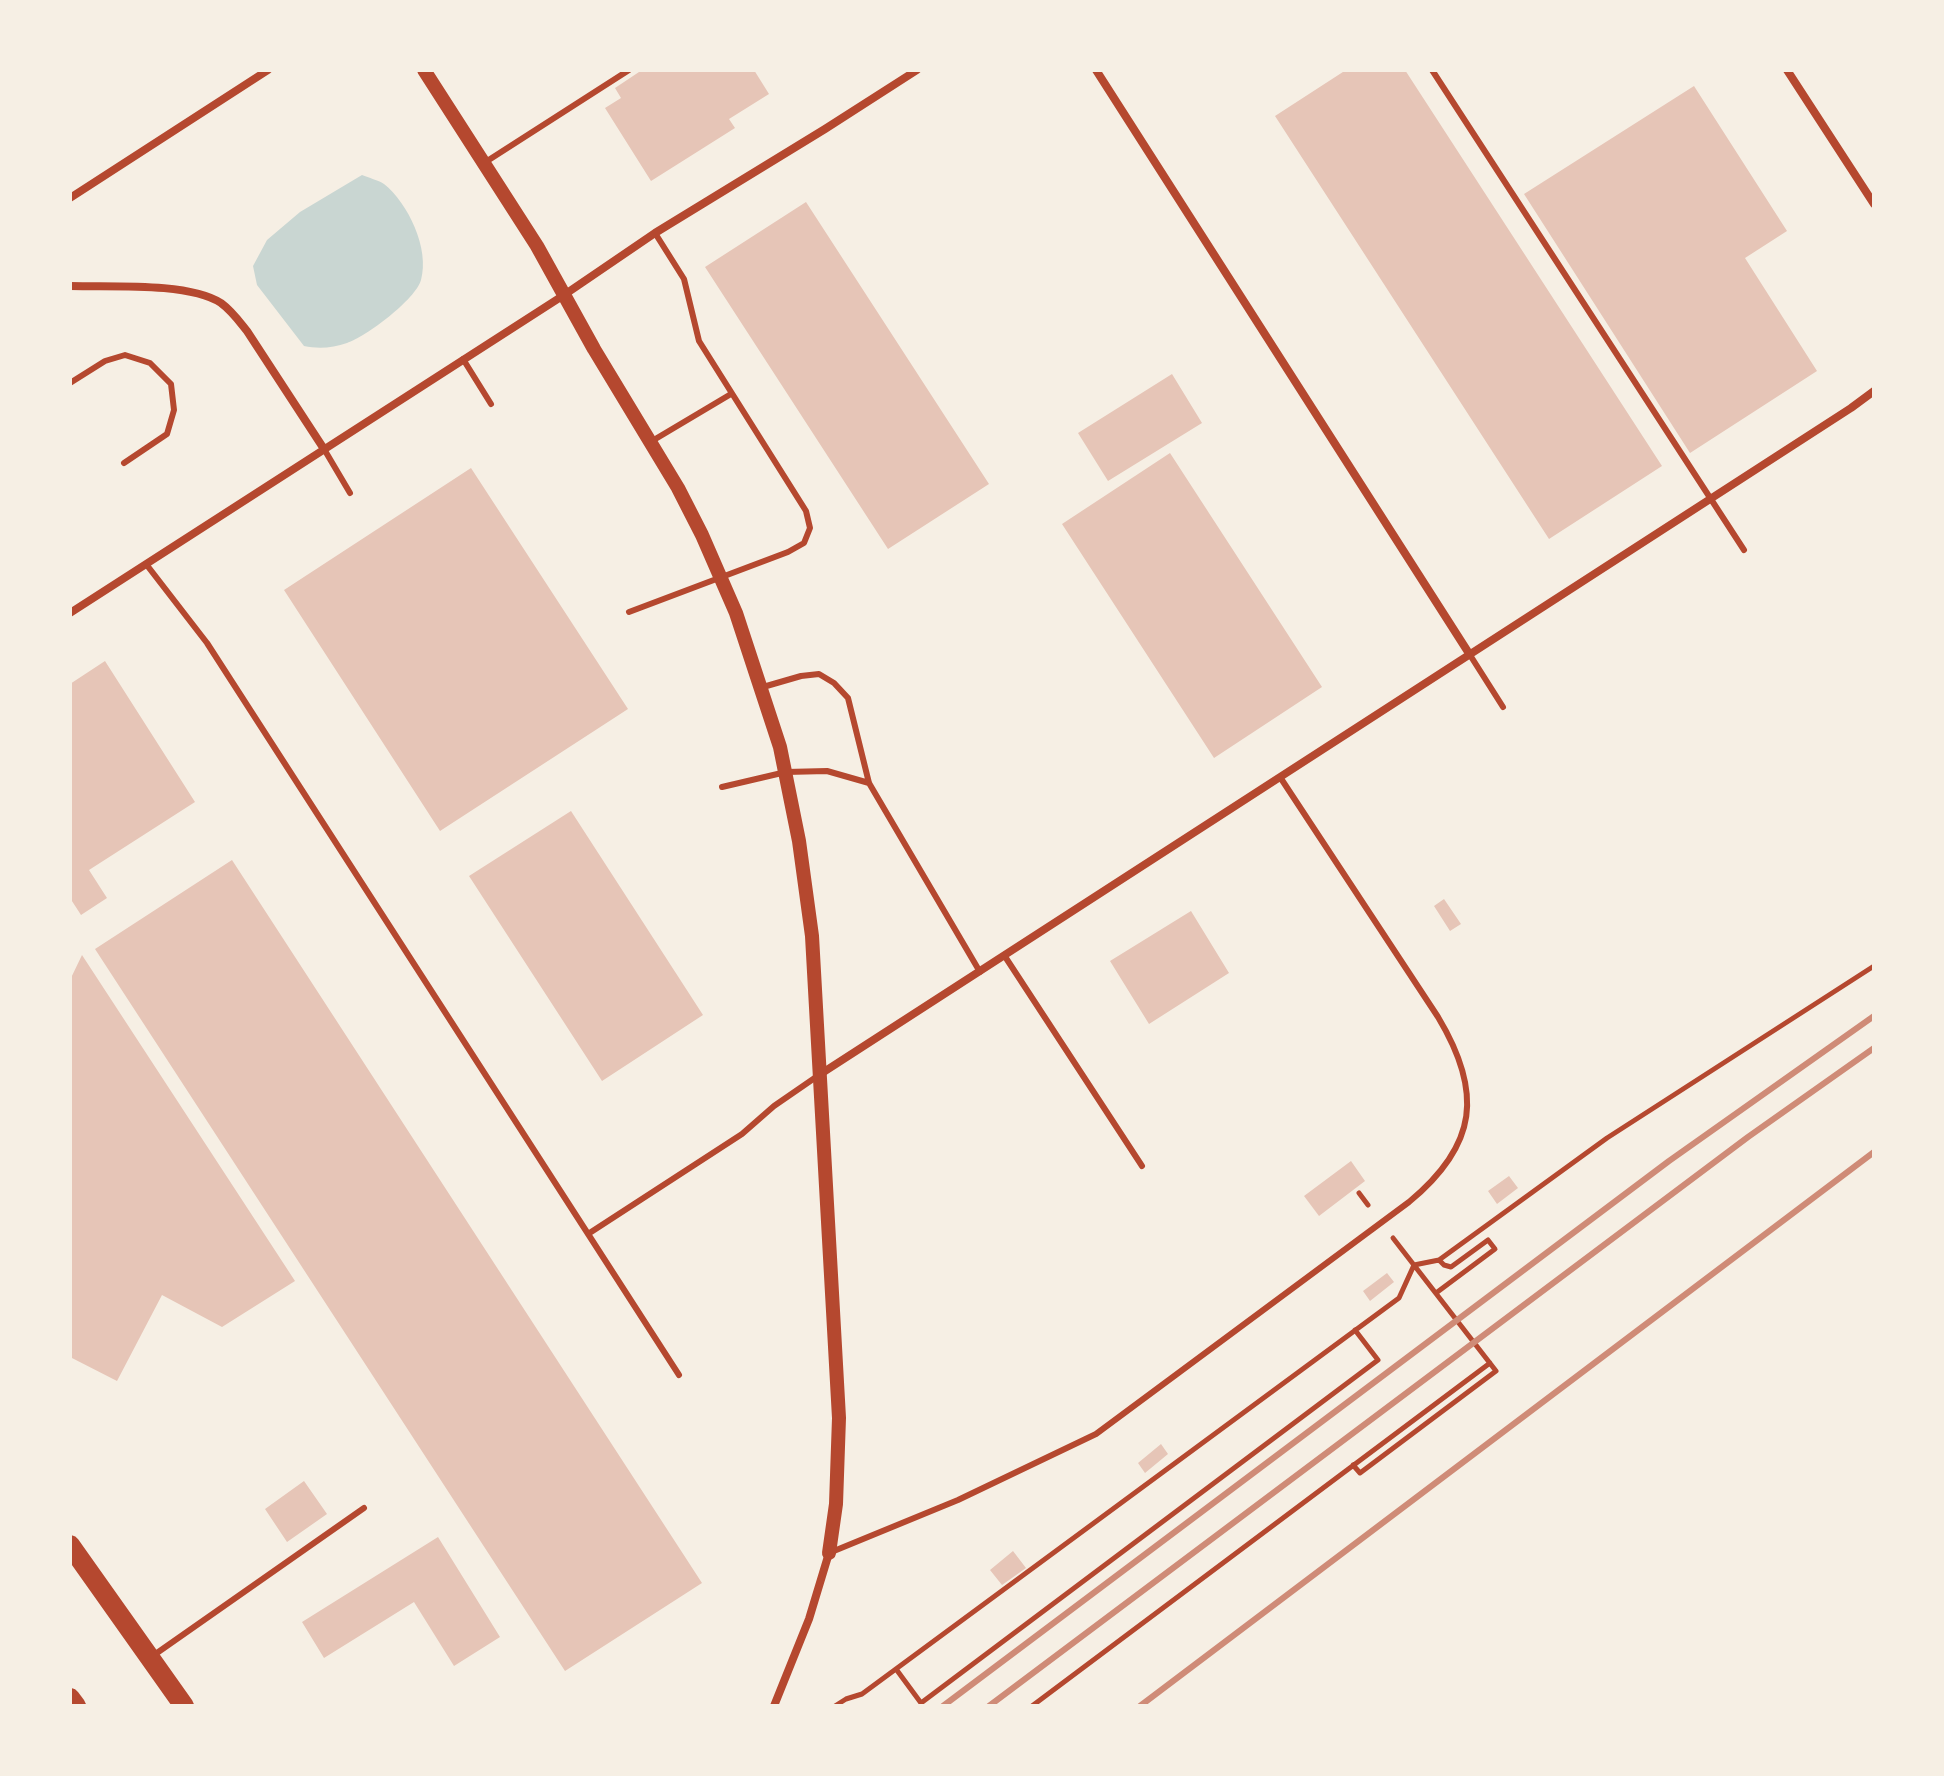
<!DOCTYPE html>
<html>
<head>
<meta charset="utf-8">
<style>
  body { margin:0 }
  #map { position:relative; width:1944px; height:1776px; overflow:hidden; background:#f6efe4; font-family:"Noto Sans",sans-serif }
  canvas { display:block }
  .frame { position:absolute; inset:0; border:72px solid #f6efe4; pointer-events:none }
</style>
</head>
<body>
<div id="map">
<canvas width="1944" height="1776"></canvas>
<div class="frame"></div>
</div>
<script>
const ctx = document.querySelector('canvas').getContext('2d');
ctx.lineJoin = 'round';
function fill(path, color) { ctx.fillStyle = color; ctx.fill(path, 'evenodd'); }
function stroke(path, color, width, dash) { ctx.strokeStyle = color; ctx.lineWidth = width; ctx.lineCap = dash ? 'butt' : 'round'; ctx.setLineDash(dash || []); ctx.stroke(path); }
const water = new Path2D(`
  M362 175C369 178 378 180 384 184 408 203 430 249 421 280 416 299 366 337 347 343 333 348 318 349 304 346L257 285 253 266 267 240 300 212Z`);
const building = new Path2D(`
  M642 70H754L769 94 729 119 735 128 651 181 605 108 621 98 615 88Z
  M1346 70H1405L1662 466 1549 539 1275 116Z
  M1694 86 1787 231 1745 258 1817 371 1690 453 1524 194Z
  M806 202 989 484 888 549 705 267Z
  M1172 374 1202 423 1108 481 1078 433Z
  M1170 453 1322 687 1214 758 1062 524Z
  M471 468 628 709 440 831 284 590Z
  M105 661 195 802 89 870 107 898 81 915 70 898V684Z
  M571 811 703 1015 602 1081 469 876Z
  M232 860 702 1583 565 1671 95 949Z
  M1444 899 1461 924 1450 931 1434 906Z
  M1191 911 1229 973 1149 1024 1110 961Z
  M82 955 295 1281 222 1327 162 1295 117 1381 70 1357V980Z
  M1351 1161 1365 1181 1319 1216 1304 1196Z
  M1509 1176 1518 1188 1497 1204 1488 1191Z
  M1387 1273 1394 1282 1370 1301 1363 1291Z
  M1161 1444 1168 1454 1145 1473 1138 1463Z
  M304 1481 327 1514 287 1542 265 1509Z
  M438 1537 500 1637 454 1666 414 1602 324 1658 302 1622Z
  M1013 1551 1026 1568 1002 1585 990 1570Z`);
const path = new Path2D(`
  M1359 1193 1368 1205
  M1436 1293 1495 1249 1488 1240 1451 1267 1444 1265 1439 1260
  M1353 1465 1360 1473 1496 1371 1393 1238
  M896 1669 921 1703 1378 1360 1355 1330
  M835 1706 846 1699 862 1694 1399 1298 1414 1265 1439 1260 1607 1138 1874 966
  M1032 1706 1490 1363`);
const service = new Path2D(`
  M1432 70 1744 550
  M484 163 629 70
  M463 359 491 404
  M70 383 105 361 125 355 150 363 171 384 174 410 167 434 124 463
  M652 441 731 394
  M324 449 350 493
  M146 564 207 643 679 1375
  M629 612 788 552 804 543 810 528 806 511 699 341 684 279 655 233
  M1470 655 1503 707
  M763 687 801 676 819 674 834 683 848 698 869 783 980 972
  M722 787 786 772 827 771 869 783
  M1004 955 1142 1166
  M588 1234 742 1134 774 1106 819 1075
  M829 1553 958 1500 1096 1434 1409 1202C1478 1145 1483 1092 1438 1017L1280 777
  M154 1655 364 1508`);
const minor = new Path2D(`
  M1096 70 1470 655
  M1787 70 1874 204
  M70 198 268 70
  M70 286C109 287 189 282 221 303 232 311 239 321 247 331L324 449
  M70 613 564 295 655 233 825 129 917 70
  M819 1075 1851 408 1874 391
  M774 1706 809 1619 829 1553`);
const tertiary = new Path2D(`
  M424 70 537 246 594 349 678 488 702 535 736 613 780 747 799 841 812 936 839 1418 836 1504 829 1553`);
const primary = new Path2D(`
  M70 1545 184 1706
  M70 1698 76 1706`);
const rail = new Path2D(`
  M943 1706 1669 1161 1874 1016
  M989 1706 1748 1137 1874 1048
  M1140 1706 1874 1152`);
fill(water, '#c9d6d2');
fill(building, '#e6c5b7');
stroke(path, '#b5482f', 5);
stroke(service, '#b5482f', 6);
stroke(minor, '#b5482f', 8);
stroke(tertiary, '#b5482f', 14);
stroke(primary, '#b5482f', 20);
stroke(rail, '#cf8b77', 6);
</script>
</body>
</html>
